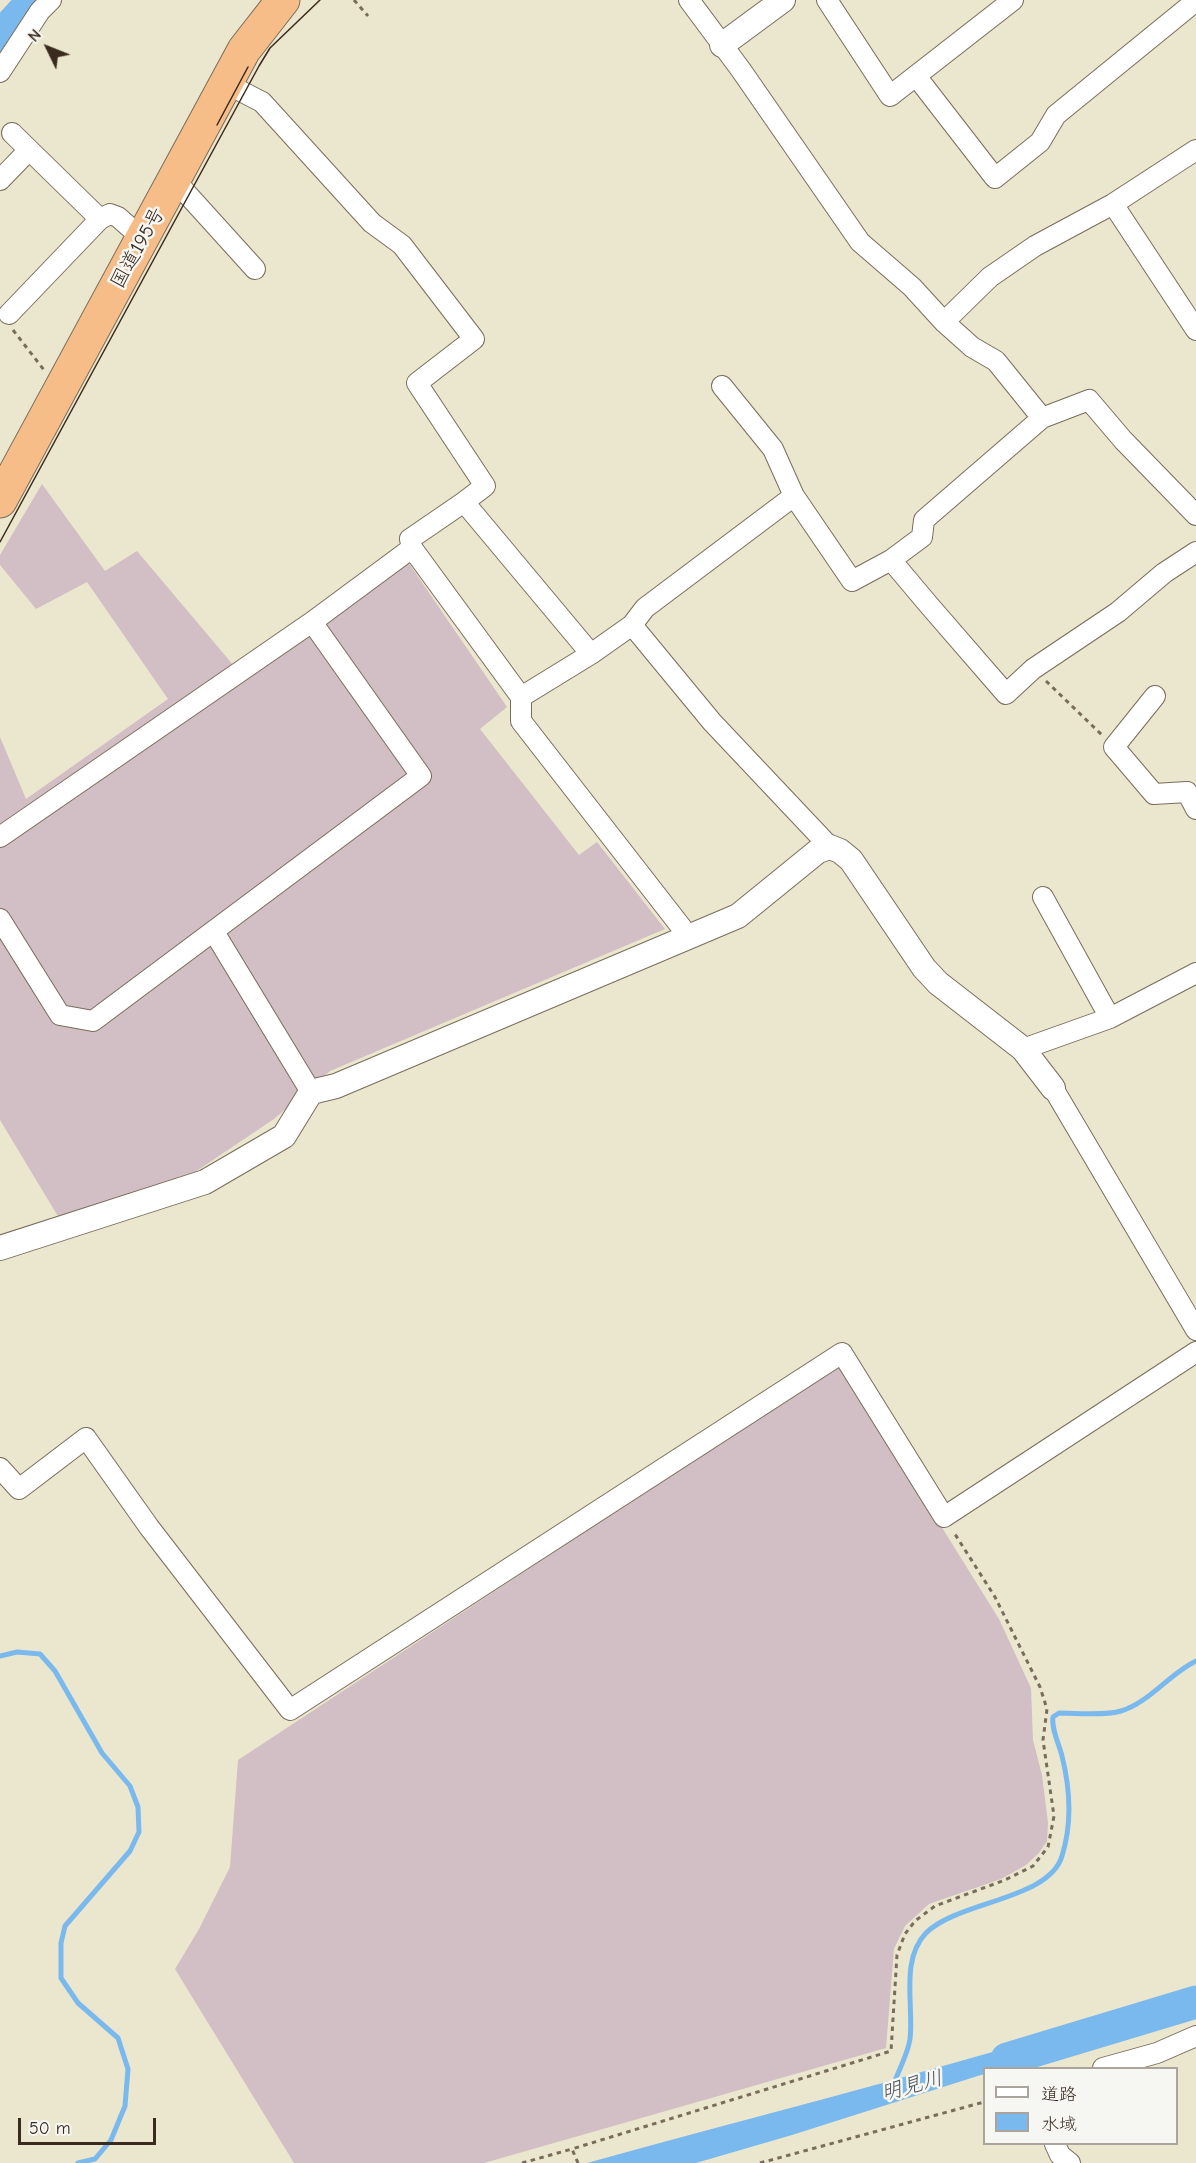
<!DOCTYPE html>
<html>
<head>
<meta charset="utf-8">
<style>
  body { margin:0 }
  #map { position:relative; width:1196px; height:2163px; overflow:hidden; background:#ebe7ce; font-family:"Comic Neue","Klee One",sans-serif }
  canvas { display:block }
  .legend { position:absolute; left:983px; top:2067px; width:195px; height:78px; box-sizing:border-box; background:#f6f6f2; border:2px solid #aba49d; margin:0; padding:8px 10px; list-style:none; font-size:18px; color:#3b2a1e }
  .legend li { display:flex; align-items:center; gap:12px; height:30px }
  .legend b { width:30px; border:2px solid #aba49d }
  .north { position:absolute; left:18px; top:18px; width:60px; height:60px; -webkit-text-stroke:4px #f6f6f2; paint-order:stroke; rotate:313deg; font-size:16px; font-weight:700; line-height:24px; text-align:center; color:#3b2a1e }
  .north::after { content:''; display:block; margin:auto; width:21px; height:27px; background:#3b2a1e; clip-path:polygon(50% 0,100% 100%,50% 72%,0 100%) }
  .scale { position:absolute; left:18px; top:2118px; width:138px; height:27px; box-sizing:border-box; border:3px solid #3b2a1e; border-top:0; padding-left:8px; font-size:18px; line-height:21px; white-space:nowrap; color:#3b2a1e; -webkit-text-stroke:4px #f6f6f2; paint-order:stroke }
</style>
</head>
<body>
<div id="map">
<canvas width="1196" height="2163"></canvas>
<ul class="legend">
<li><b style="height:8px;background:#fff"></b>道路</li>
<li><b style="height:16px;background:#7ab9ee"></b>水域</li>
</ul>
<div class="north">N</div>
<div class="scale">50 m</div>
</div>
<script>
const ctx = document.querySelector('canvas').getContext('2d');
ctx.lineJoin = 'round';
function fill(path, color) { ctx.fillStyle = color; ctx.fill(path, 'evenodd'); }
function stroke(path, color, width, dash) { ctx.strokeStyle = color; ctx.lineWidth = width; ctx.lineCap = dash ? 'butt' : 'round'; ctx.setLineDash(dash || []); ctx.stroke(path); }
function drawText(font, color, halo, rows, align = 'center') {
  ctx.font = font + ' "Comic Neue","Klee One",sans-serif'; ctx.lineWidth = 5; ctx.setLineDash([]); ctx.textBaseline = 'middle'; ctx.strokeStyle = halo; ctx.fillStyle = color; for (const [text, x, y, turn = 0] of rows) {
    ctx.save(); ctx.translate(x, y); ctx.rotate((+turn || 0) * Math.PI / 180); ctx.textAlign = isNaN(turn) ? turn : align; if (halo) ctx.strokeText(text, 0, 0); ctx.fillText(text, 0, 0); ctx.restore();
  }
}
const industrial = new Path2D(`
  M42 484 105 571 137 551 245 679 408 562 507 707 480 729 579 855 597 842 665 929 330 1071 274 1119 195 1172 59 1218 0 1120V737L26 799 168 699 87 582 36 609 0 565V555Z
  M840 1364 999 1619 1031 1688 1033 1740 1042 1775 1048 1823 1047 1841 1039 1853 1026 1865 1001 1879 929 1904 905 1926 894 1949 886 2048 484 2163H294L175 1969 199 1929 230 1867 238 1760Z`);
const water = new Path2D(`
  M1050 2035 1048 2055 1002 2068H984V2074L792 2135 696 2163H587C742 2120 897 2081 1050 2035Z`);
const stream = new Path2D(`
  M0 1656 17 1652 40 1654 55 1671 102 1753 130 1786 138 1807 139 1832 130 1851 65 1926 61 1943V1978L78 2003 118 2038 128 2069 125 2106 111 2140 95 2159 78 2163
  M893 2086C898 2071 908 2054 910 2039 914 2006 900 1960 926 1933 958 1901 1049 1900 1062 1856 1072 1824 1070 1788 1062 1756 1059 1744 1051 1728 1053 1717L1059 1713C1076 1713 1105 1716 1121 1711 1150 1702 1169 1674 1196 1661`);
const river = new Path2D(`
  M0 43 10 26 34 0
  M1007 2059 1196 2002`);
const path = new Path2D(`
  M354 0 368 16
  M13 330 44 370
  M1046 681 1102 735
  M522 2163 572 2149
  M578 2163 572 2149 891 2051 897 1955 905 1934 915 1921 935 1906 1005 1880 1033 1866 1048 1847 1054 1816 1043 1740 1047 1709 1040 1687 995 1597 953 1531
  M760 2163 984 2102`);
const minor = new Path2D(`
  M689 0 741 70 860 242 912 287 944 322 972 347 996 361 1042 418 924 520 922 537 891 560 928 604 1006 694 1033 669 1118 612 1164 573 1196 552
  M827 0 890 96 1013 0
  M0 72 40 11 51 0
  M916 76 995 178 1040 142 1056 115 1191 5
  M227 84 262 102 372 223 402 245 474 339 417 383 485 486 464 502
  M12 133 100 219
  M0 180 29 150
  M173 185 183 189 188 195 255 269
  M1113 204 1196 330
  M9 314 100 219 110 214 118 217 143 239
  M944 322 990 277 1035 246 1113 204 1196 150
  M722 386 773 449 794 496
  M1042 418 1089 400 1123 440 1196 515
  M412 548 521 697
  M312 622 412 548 410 539 464 502 591 654
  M632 625 645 608 794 496 852 581 891 560
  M1155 696 1114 747 1154 794 1187 792 1196 809
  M0 837 312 622 421 776 93 1021 60 1015 0 919
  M1043 897 1110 1018
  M214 932 311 1092
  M689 937 521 721V697L591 654 632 625 712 722 830 847
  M1023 1049 1110 1018 1196 973
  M1053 1088 1196 1330
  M0 1468 19 1489 86 1438 149 1527 290 1710 842 1353 944 1517 1196 1352
  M1103 2068 1157 2053 1196 2036
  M1055 2144 1060 2155 1070 2163`);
const tertiary = new Path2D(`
  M722 45 783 0
  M0 1248 205 1182 284 1136 311 1092 336 1086 738 916 818 851 830 847 840 851 851 860 924 968 938 983 1023 1049 1053 1088`);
const trunk = new Path2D(`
  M0 501 244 50 283 0`);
const tram = new Path2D(`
  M217 125 248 67
  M0 542 259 66 270 48 320 0`);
const streetNames = [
  ["国道195号",138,248,-61]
];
const waterNames = [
  ["明見川",912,2086,-15]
];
fill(industrial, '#d2bec5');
fill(water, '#7ab9ee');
stroke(stream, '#7ab9ee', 5);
stroke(river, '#7ab9ee', 33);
stroke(minor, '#796c5c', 22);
stroke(tertiary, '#796c5c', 26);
stroke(trunk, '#796c5c', 35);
stroke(path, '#796c5c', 3, [4.5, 4.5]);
stroke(minor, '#fff', 20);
stroke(tertiary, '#fff', 24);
stroke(trunk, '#f7bd88', 33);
stroke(tram, '#3b2a1e', 1.5);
drawText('20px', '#3b2a1e', '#f6f6f2', streetNames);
drawText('italic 21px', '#4e555c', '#f6f6f2', waterNames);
</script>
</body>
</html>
